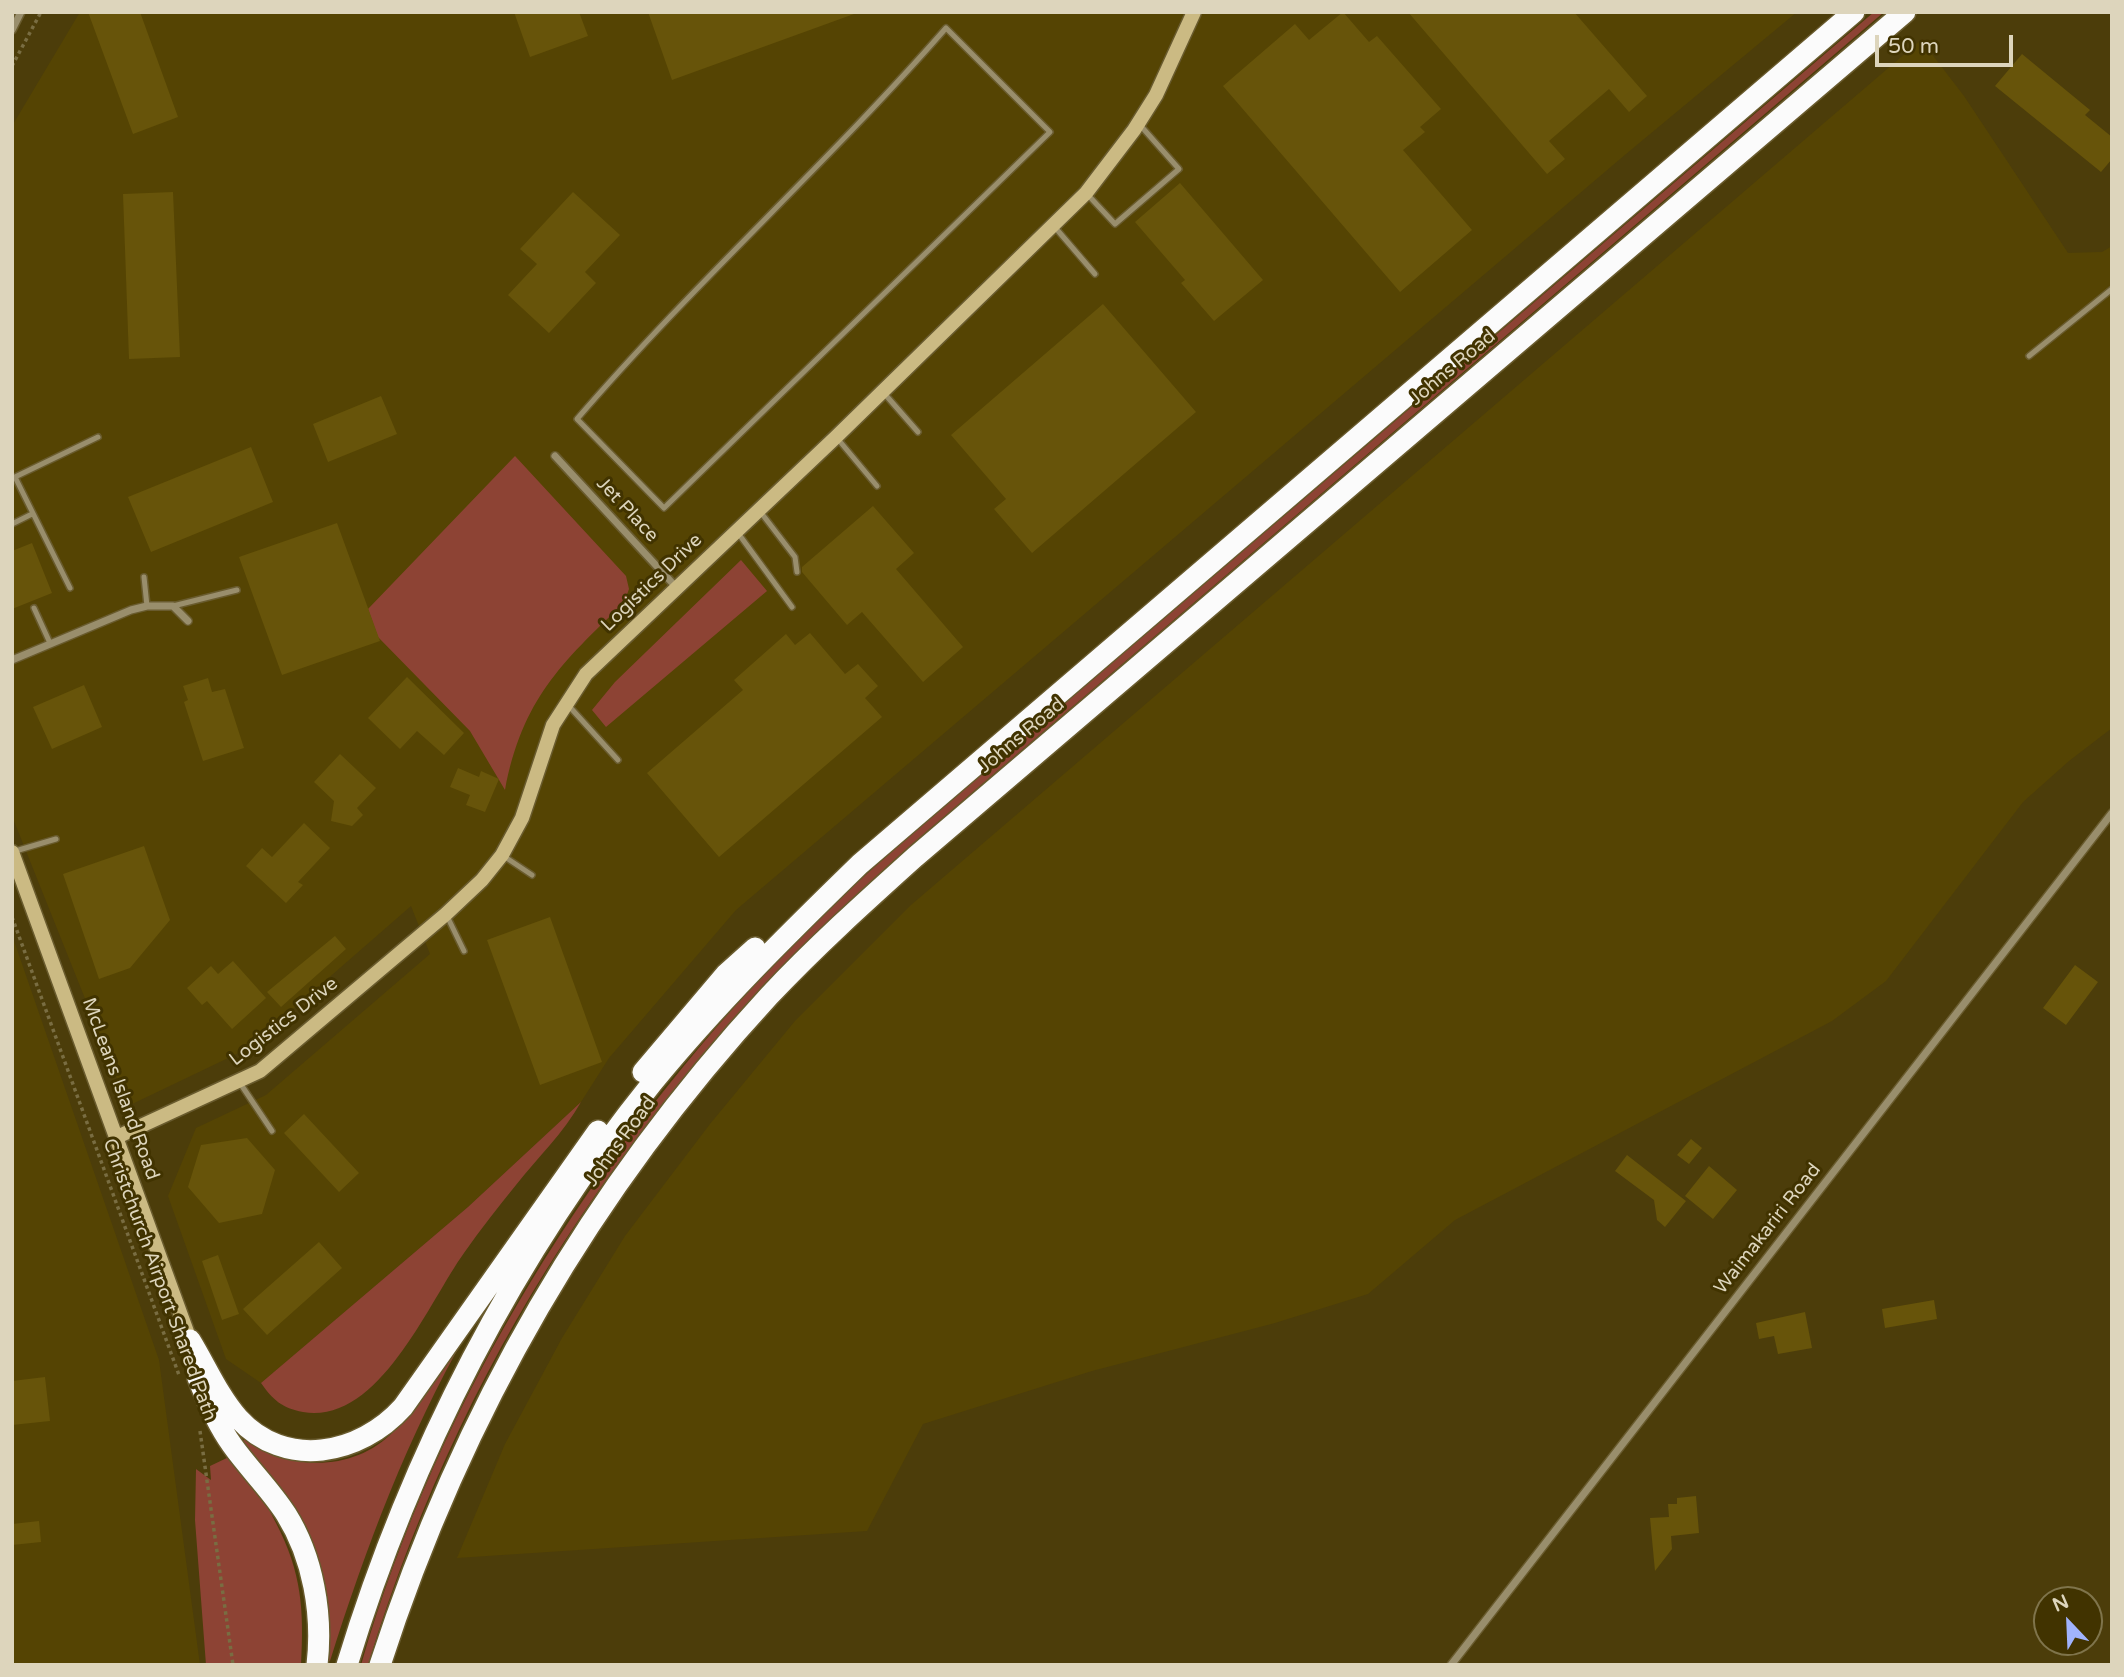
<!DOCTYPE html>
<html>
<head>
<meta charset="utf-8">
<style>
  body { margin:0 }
  #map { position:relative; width:2124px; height:1677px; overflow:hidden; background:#4c3d0a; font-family:"Varela Round",sans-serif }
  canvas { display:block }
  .frame { position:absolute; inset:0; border:14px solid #ddd5bc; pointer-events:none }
  .north { position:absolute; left:2033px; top:1586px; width:70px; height:70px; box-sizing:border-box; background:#413300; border:2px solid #7f744b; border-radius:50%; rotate:337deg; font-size:19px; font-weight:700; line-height:28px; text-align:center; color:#ddd5bc }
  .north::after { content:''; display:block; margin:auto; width:24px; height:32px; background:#a0b3fd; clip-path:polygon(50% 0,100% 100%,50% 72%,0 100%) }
  .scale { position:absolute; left:1875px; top:35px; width:138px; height:32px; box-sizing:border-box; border:4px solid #ddd5bc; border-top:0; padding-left:9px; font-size:21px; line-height:24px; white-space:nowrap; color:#ddd5bc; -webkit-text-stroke:5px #413300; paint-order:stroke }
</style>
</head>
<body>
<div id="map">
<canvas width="2124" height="1677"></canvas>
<div class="frame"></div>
<div class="north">N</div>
<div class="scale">50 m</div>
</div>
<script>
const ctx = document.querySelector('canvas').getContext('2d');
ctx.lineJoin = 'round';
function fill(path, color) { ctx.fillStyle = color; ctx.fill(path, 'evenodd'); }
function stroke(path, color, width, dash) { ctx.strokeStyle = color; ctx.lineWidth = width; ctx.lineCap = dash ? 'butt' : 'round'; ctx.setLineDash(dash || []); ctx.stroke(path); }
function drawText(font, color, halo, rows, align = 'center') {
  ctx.font = font + ' "Varela Round",sans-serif'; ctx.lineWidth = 6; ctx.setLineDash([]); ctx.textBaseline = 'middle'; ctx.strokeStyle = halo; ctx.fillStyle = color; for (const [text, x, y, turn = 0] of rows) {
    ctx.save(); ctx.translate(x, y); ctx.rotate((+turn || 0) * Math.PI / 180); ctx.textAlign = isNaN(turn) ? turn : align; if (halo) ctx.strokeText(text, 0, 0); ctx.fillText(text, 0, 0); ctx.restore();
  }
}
const built = new Path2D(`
  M80 12H1797L1626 154 736 910 609 1058 581 1102 468 1207 261 1383 226 1359 168 1196 196 1128 266 1095 430 954 411 906 247 1049 128 1106 12 816V126Z
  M1921 40 1964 96 2068 253 2102 252 2112 246V728L2069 761 2023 802 1886 981 1832 1021 1455 1220 1368 1294 1275 1323 1092 1371 923 1424 867 1531 457 1558 505 1444 562 1338 625 1236 710 1124 795 1021 911 905Z
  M12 935 159 1360 200 1665H12Z`);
const green = new Path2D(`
  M1874 12H1884L912 844C654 1073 470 1332 368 1665H361C440 1394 593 1152 787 950 825 910 867 874 907 838Z
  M515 456 626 576 629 589 624 603C561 663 522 700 505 790L470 731 378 637 368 609Z
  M741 560 767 591 606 727 592 710 615 682Z
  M581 1102C563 1134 538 1157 516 1185 498 1207 480 1230 464 1253 428 1303 379 1425 303 1412 282 1408 273 1400 261 1383L468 1207Z
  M468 1331C408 1435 366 1547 330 1661L326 1660V1606L241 1442 246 1439C289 1472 355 1472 394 1431 423 1403 444 1364 468 1331Z
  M229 1457C238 1472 250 1481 260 1494 267 1503 271 1514 276 1523 302 1573 304 1610 301 1665H206L195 1520 196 1469 211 1480 210 1466Z`);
const building = new Path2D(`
  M88 12H140L178 117 133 134Z
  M514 12H579L588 36 530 57Z
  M648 12H854V14L672 80Z
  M1343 12 1369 42 1377 36 1441 109 1420 127 1425 132 1403 150 1472 230 1400 292 1223 86 1295 24 1309 40Z
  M1408 12H1574L1647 96 1629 112 1609 89 1549 141 1565 159 1547 174Z
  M2022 54 2090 110 2085 115 2112 137V159L2101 172 1995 86Z
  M1180 183 1263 280 1214 321 1181 283 1185 280 1135 222Z
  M173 192 180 357 129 359 123 194Z
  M573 192 620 235 585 272 596 283 549 333 508 295 537 264 520 249Z
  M1103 304 1196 412 1032 553 994 509 1006 499 951 435Z
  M381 396 397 434 328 462 313 424Z
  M251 447 273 502 151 552 128 497Z
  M873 506 914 553 896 569 963 647 923 682 862 612 847 625 802 572V567Z
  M337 523 380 641 282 675 239 557Z
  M32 543 52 593 12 609V551Z
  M810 633 845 674 858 664 878 686 865 698 882 717 719 857 647 773 743 690 734 680 786 634 795 645Z
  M407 677 464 733 444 755 417 731 400 749 368 718Z
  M208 678 212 692 225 689 244 748 203 761 184 702 188 700 183 686Z
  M84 685 102 727 52 749 33 707Z
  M340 754 376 788 357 808 363 815 352 826 331 821 334 801 314 782Z
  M458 768 479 777 481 771 499 779 485 812 466 805 470 795 450 787Z
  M304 823 330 848 298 882 303 885 286 903 246 866 262 848 272 857Z
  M144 846 170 920 130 968 99 979 63 874Z
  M550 917 602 1062 540 1085 487 940Z
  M335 936 346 949 281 1007 267 992Z
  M233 961 266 998 232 1029 207 1001 202 1005 187 988 211 966 218 974Z
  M2075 965 2098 982 2066 1025 2043 1008Z
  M304 1114 359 1173 339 1192 284 1133Z
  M247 1138 275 1170 262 1214 219 1223 188 1187 201 1145Z
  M1691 1139 1702 1148 1689 1164 1677 1155Z
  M1627 1155 1686 1201 1665 1227 1657 1220 1654 1200 1615 1171Z
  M1709 1166 1737 1190 1713 1219 1685 1196Z
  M319 1242 342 1268 267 1335 243 1309Z
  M218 1255 239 1314 222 1320 202 1261Z
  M1934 1300 1937 1319 1885 1328 1882 1309Z
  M1805 1312 1812 1348 1778 1354 1774 1336 1759 1339 1756 1323Z
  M45 1377 50 1421 12 1425V1381Z
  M1696 1496 1699 1533 1671 1536 1672 1549 1655 1571 1650 1518 1669 1517 1668 1504H1677V1498Z
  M39 1521 41 1542 12 1545V1524Z`);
const path = new Path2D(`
  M12 66 41 12
  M12 917 179 1375
  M200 1431 233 1665`);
const lane = new Path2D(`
  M946 28 1050 132 664 508 577 419C694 283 828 163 946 28Z
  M1088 195 1115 224 1179 169 1140 125
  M1053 225 1095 274
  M2029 356 2112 289
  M883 392 918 432
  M837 438 877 486
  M15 477 70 588
  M15 477 98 437
  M759 510 795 557 797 572
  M12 524 32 514
  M738 533 792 607
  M144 577 147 606
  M173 606 237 590
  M34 608 50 643
  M568 705 618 760
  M12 852 56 839
  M505 857 532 875
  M446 914 464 951
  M240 1083 272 1131`);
const street = new Path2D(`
  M12 30 21 12
  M555 456 676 587
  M12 660 131 610 147 606H173L188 621
  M1451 1665 2112 813`);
const secondary = new Path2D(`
  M12 852 190 1340
  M117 1137 260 1071 446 914 482 880 502 855 522 818 553 725 586 674 836 437 1086 193 1134 130 1156 95 1194 12`);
const highway = new Path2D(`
  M643 1072 726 974 755 948
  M190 1340C206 1366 218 1395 238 1418 285 1470 360 1455 403 1407L598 1131
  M198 1378C207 1401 217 1424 232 1445 249 1469 270 1489 286 1514 313 1557 323 1614 317 1665
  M347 1665C411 1455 515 1253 653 1082 717 1004 788 934 860 864L1854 12
  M380 1665C461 1415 591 1189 769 996 815 947 865 902 915 857L1905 12`);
const streetNames = [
  ["Johns Road",1453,368,-40],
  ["Jet Place",627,510,47],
  ["Logistics Drive",652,583,-44],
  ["Johns Road",1022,736,-40],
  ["Logistics Drive",284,1022,-38],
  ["McLeans Island Road",120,1089,70],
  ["Johns Road",621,1142,-54],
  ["Waimakariri Road",1768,1229,-52],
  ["Christchurch Airport Shared Path",159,1280,70]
];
fill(built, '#554403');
fill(green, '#8d4334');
fill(building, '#67540a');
stroke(lane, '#695b2e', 8);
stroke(street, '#695b2e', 10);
stroke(secondary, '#695b2e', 17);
stroke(highway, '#695b2e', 24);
stroke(path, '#796d42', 3.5, [3.5, 3.5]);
stroke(lane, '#998e6c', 5);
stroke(street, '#998e6c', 7);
stroke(secondary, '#cbba83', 14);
stroke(highway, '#fbfbfb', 21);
drawText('19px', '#ddd5bc', '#413300', streetNames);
</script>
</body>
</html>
